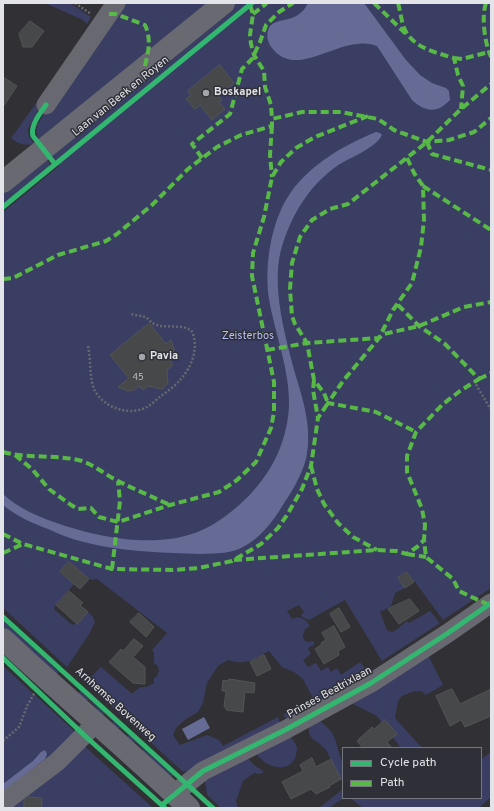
<!DOCTYPE html>
<html>
<head>
<meta charset="utf-8">
<style>
  body { margin:0 }
  #map { position:relative; width:494px; height:811px; overflow:hidden; background:#303035; font-family:Overpass,sans-serif }
  canvas { display:block }
  .frame { position:absolute; inset:0; border:4px solid #e3e4e9; pointer-events:none }
  .legend { position:absolute; left:342px; top:747px; width:140px; height:52px; box-sizing:border-box; background:#2e2f37; border:1px solid #76777e; margin:0; padding:5px 7px; list-style:none; font-size:12px; color:#e3e4e9 }
  .legend li { display:flex; align-items:center; gap:8px; height:20px }
  .legend b { width:20px; border:1px solid #76777e }
</style>
</head>
<body>
<div id="map">
<canvas width="494" height="811"></canvas>
<div class="frame"></div>
<ul class="legend">
<li><b style="height:5px;background:#33b770"></b>Cycle path</li>
<li><b style="height:5px;background:#58b947"></b>Path</li>
</ul>
</div>
<script>
const ctx = document.querySelector('canvas').getContext('2d');
ctx.lineJoin = 'round';
function fill(path, color) { ctx.fillStyle = color; ctx.fill(path, 'evenodd'); }
function stroke(path, color, width, dash) { ctx.strokeStyle = color; ctx.lineWidth = width; ctx.lineCap = dash ? 'butt' : 'round'; ctx.setLineDash(dash || []); ctx.stroke(path); }
function drawText(font, color, halo, rows, align = 'center') {
  ctx.font = font + ' Overpass,sans-serif'; ctx.lineWidth = 3; ctx.setLineDash([]); ctx.textBaseline = 'middle'; ctx.strokeStyle = halo; ctx.fillStyle = color; for (const [text, x, y, turn = 0] of rows) {
    ctx.save(); ctx.translate(x, y); ctx.rotate((+turn || 0) * Math.PI / 180); ctx.textAlign = isNaN(turn) ? turn : align; if (halo) ctx.strokeText(text, 0, 0); ctx.fillText(text, 0, 0); ctx.restore();
  }
}
const green = new Path2D(`
  M45 3H70L91 17 87 24 83 20Z
  M114 3H491V588L443 620 407 571 399 577 405 588 395 593 391 606 380 612 387 630 392 632C398 630 401 625 407 621L409 623 430 611 440 623 382 661 345 600 309 620 302 617 301 615 304 612 299 605 287 611 292 619C300 615 306 619 310 626L304 630 305 631C300 638 305 644 313 641L315 644 308 648 311 654 303 660 308 667 316 663 321 671 328 667 331 672 337 668 341 675 360 662 366 669 371 678 290 722 283 715 313 698 303 679 294 672 282 667 269 651C254 659 245 666 228 660L218 666 207 683 203 703 198 712 186 719 176 728 173 735 180 745 207 735 219 740 223 746 278 717 280 724 197 773 182 771 89 686V679L101 667 131 693H133L140 687C145 688 149 686 154 683V678L157 676 159 671 158 666 154 663V653L152 650 167 633 97 579 91 580 69 562 60 573 74 584 55 606 54 609 72 625 78 623 88 612 93 617 95 622 89 634 67 667 3 608V212L59 166 41 138 39 139C36 135 36 129 37 125Z
  M40 98 44 99 28 129 29 137 34 143C26 147 18 144 11 138Z
  M47 160 50 163 49 166 3 205V192Z
  M3 620 59 672 55 675 3 627Z
  M427 653 443 685 426 695 421 691 412 692 402 696 398 701 395 718 422 748H401L377 716 347 701Z
  M3 666 83 739 80 742 153 808H3Z
  M80 691 173 775 170 778 143 755V749L135 742 130 743 128 740V735L120 728H113V722L105 714H98L97 708 89 700H83L77 695Z
  M317 718 331 731 335 739 343 766V783L326 750C315 737 307 742 309 722Z
  M291 737C293 740 296 744 297 748 297 751 296 755 295 758 287 775 264 766 256 753Z
  M491 752V797L479 808H363L350 798C341 799 336 802 330 808H319L343 789V798H481V759Z
  M247 757 254 765 263 771V773L258 774 254 773 243 781 236 801 238 808H221L207 795 205 781Z`);
const water = new Path2D(`
  M308 3H364L406 60 420 75 432 83 446 88 449 91 450 100C437 114 425 112 412 100L377 46C342 32 298 82 272 48 267 42 266 34 269 28 275 16 298 25 308 3Z
  M376 132 380 133 382 135C375 149 350 157 337 166 311 184 293 212 283 243 269 283 286 340 297 380 305 406 312 431 306 459 301 477 291 493 281 508 270 526 254 545 233 551 217 555 190 554 174 553 142 552 107 549 76 540 66 537 57 533 48 529 32 523 16 516 3 505V494C29 520 99 538 136 540 179 542 206 534 238 506 268 480 287 446 289 406 290 370 275 334 269 299 264 266 271 220 291 192 311 164 344 145 376 132Z
  M204 717 210 728 188 740 182 729Z
  M45 750 47 754 45 759 3 792V784L33 761 41 752Z`);
const building = new Path2D(`
  M30 21 44 31 32 47H23L19 34Z
  M220 65 234 83 218 96 222 100 219 102 225 109 212 120 200 105 195 109 186 99 191 95 188 91Z
  M3 77 17 86 3 107Z
  M150 324 166 344 171 340 174 349V353L170 361 173 365 167 370 168 383 162 389 148 386 143 390 139 386 134 390 128 391 118 387 129 378 110 355 144 327Z
  M69 562 89 579 80 589 60 572Z
  M407 572 414 582 405 588 398 578Z
  M69 591 83 603 80 605 88 612 77 624 56 605Z
  M410 599 419 611 399 624 388 609Z
  M339 608 350 627 341 632 330 614Z
  M139 613 154 627 146 637 130 622Z
  M334 626 345 647 338 651 339 655 324 664 315 649 322 644 321 643 326 640 322 633Z
  M134 639 143 646 133 657 145 667V684L133 683 109 662 121 649 123 651Z
  M264 655 271 669 257 676 250 662Z
  M229 679 255 683 254 693 245 692 243 712 226 710V707H224L226 691H222L223 680 229 681Z
  M452 689 460 704 491 689V716L465 727 461 720 450 726 436 696Z
  M385 720 397 734 387 742 392 748H363L357 741 372 727 374 729Z
  M312 758 316 767 331 759 341 779 329 786 330 787 316 794 311 789 291 799 282 782 303 771 300 765Z
  M29 797 42 798 41 808H24V801Z`);
const path = new Path2D(`
  M75 3 91 14
  M88 346C91 360 89 375 94 389 102 407 129 417 147 407 152 404 157 399 161 396 168 391 175 386 180 380 192 367 200 346 191 330L183 327 160 326 152 323 146 317 130 314
  M474 381 491 410
  M3 741 19 727 27 706 35 692`);
const minor = new Path2D(`
  M46 105 116 3
  M174 794 203 771 285 730 371 683 448 633 491 603
  M3 803 57 762 97 722`);
const major = new Path2D(`
  M3 182 224 3
  M3 639C64 696 128 750 189 808`);
const quiet = new Path2D(`
  M374 3 406 34
  M398 3C400 10 401 18 403 25 410 47 434 52 454 58L458 75 463 86 461 109
  M486 3C481 17 485 44 491 57
  M250 5 253 14 250 35 251 44 254 55 264 71 265 87 271 105 272 119
  M109 14H116L145 25C152 40 148 54 144 69
  M253 14 267 3
  M454 58 462 59 489 52
  M272 126 270 155 272 177
  M427 142 432 154 491 170
  M202 158 192 144 230 114 242 69 252 59 260 42 266 25 279 12 293 3
  M407 158 414 173 423 186 424 220 421 247 412 283 393 310 379 338 343 381 328 403 376 412 416 432
  M423 186 491 230
  M3 279 13 278 58 255 106 241 117 234 152 205 188 169 217 147 241 135 272 126V119L302 112H341L378 119 394 130 427 142 449 140 474 132 491 118
  M398 305 419 326 445 344 479 379 460 391 443 404 416 432 407 456V472L422 509 425 525 424 540 426 557 453 579 459 591 489 605
  M267 350 307 343 379 338 384 334 419 326 464 307 491 302
  M479 379 491 373
  M314 380 313 390 318 418
  M3 452C29 459 56 454 82 461 96 466 107 476 120 482 136 490 153 497 170 505
  M15 455 32 469 49 489 71 505 78 509 91 508 99 517 118 522 170 505 219 492 237 480 256 462 271 428 274 412V382L252 276 253 253 264 217 272 177 281 162 296 148 315 137 368 116
  M311 466 317 489 324 504 338 523 353 537 377 550
  M3 534 23 544 112 569 173 570 199 568 232 561 261 544 278 528 287 515 302 489 311 466 318 418 328 403 324 393 314 380 307 343 295 324 292 316 290 289 292 263 300 237 312 220 330 209 348 204 427 142 461 109 491 84
  M3 553 23 544
  M407 554 426 557
  M234 560 377 550 396 551 407 554 417 547 424 540
  M112 569 120 501 118 481`);
const cycleway = new Path2D(`
  M46 105C40 113 30 126 33 136L55 164
  M3 207 252 3
  M3 617 213 808
  M3 658 84 735 165 808
  M162 805 203 771 285 730 371 683 448 633 491 603`);
const markers = [
  [206,93,4,"#a4a5aa"],
  [142,357,4,"#a4a5aa"]
];
const numberNames = [
  ["45",138,378]
];
const poiNames = [
  ["Boskapel",214,93],
  ["Pavia",150,357]
];
const streetNames = [
  ["Laan van Beek en Royen",121,97,-39],
  ["Prinses Beatrixlaan",330,693,-29],
  ["Arnhemse Bovenweg",115,705,42]
];
const parkNames = [
  ["Zeisterbos",248,337]
];
fill(green, '#3a3e63');
fill(water, '#666b96');
fill(building, '#474849');
stroke(building, '#535455', 1);
stroke(path, '#68696e', 2.5, [2, 2]);
stroke(minor, '#686970', 19);
stroke(major, '#686971', 22);
stroke(quiet, '#58b947', 4, [8, 4]);
stroke(cycleway, '#33b770', 5);
for (const [x, y, r, color] of markers) { const dot = new Path2D(); dot.arc(x, y, r, 0, 2 * Math.PI); ctx.fillStyle = color; ctx.fill(dot); stroke(dot, '#2e2f37', 1.5); }
drawText('9px', '#bcbdc1', null, numberNames);
drawText('bold 11px', '#e3e4e9', '#2e2f37', poiNames, 'left');
drawText('11px', '#e3e4e9', '#2e2f37', streetNames);
drawText('11px', '#b6bef8', '#2e2f37', parkNames);
</script>
</body>
</html>
